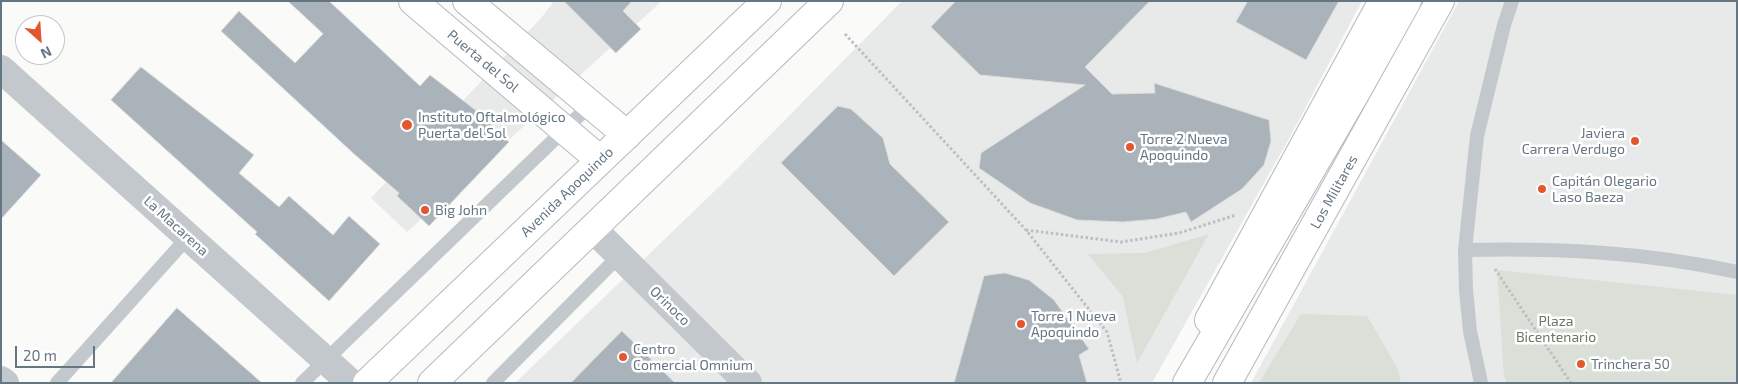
<!DOCTYPE html>
<html>
<head>
<meta charset="utf-8">
<style>
  body { margin:0 }
  #map { position:relative; width:1738px; height:384px; overflow:hidden; background:#fafaf8; font-family:"Exo 2",sans-serif }
  canvas { display:block }
  .frame { position:absolute; inset:0; border:2px solid #657683; pointer-events:none }
  .north { position:absolute; left:15px; top:15px; width:50px; height:50px; box-sizing:border-box; background:#fff; border:1px solid #c1c8cd; border-radius:50%; rotate:154deg; font-size:14px; font-weight:700; line-height:20px; text-align:center; color:#657683 }
  .north::after { content:''; display:block; margin:auto; width:18px; height:22px; background:#e4572e; clip-path:polygon(50% 0,100% 100%,50% 72%,0 100%) }
  .scale { position:absolute; left:15px; top:346px; width:80px; height:22px; box-sizing:border-box; border:2px solid #657683; border-top:0; padding-left:6px; font-size:15px; line-height:18px; white-space:nowrap; color:#657683; -webkit-text-stroke:4px #fff; paint-order:stroke }
</style>
</head>
<body>
<div id="map">
<canvas width="1738" height="384"></canvas>
<div class="frame"></div>
<div class="north">N</div>
<div class="scale">20 m</div>
</div>
<script>
const ctx = document.querySelector('canvas').getContext('2d');
ctx.lineJoin = 'round';
function fill(path, color) { ctx.fillStyle = color; ctx.fill(path, 'evenodd'); }
function stroke(path, color, width, dash) { ctx.strokeStyle = color; ctx.lineWidth = width; ctx.lineCap = dash ? 'butt' : 'round'; ctx.setLineDash(dash || []); ctx.stroke(path); }
function drawText(font, color, halo, rows, align = 'center') {
  ctx.font = font + ' "Exo 2",sans-serif'; ctx.lineWidth = 5; ctx.setLineDash([]); ctx.textBaseline = 'middle'; ctx.strokeStyle = halo; ctx.fillStyle = color; for (const [text, x, y, turn = 0] of rows) {
    ctx.save(); ctx.translate(x, y); ctx.rotate((+turn || 0) * Math.PI / 180); ctx.textAlign = isNaN(turn) ? turn : align; if (halo) ctx.strokeText(text, 0, 0); ctx.fillText(text, 0, 0); ctx.restore();
  }
}
const built = new Path2D(`
  M554 1H662L407 232 371 198 542 17Z
  M902 1H1362L1292 133 1152 383H515L723 183Z
  M1459 1H1737V383H1251Z`);
const green = new Path2D(`
  M1209 234 1137 363 1123 297 1088 254 1145 253Z
  M1497 270 1737 295V383H1507L1504 376Z
  M1301 314 1367 316 1398 369 1401 383H1259Z`);
const building = new Path2D(`
  M288 1H329L420 86 430 75 478 112 509 142 429 226 397 196 399 193 353 153 221 31 239 11 295 63 323 34Z
  M564 1H632L623 11 641 29 616 53Z
  M956 1H1150L1085 67 1112 94 1155 93 1154 83 1269 120 1271 141 1264 165 1242 189 1191 222 1186 212 1157 219 1123 222 1077 220 1030 203 979 168 981 153 1085 85 980 75 931 27Z
  M1248 1H1339L1306 60 1236 22Z
  M141 67 254 155 239 173 279 207 289 196 333 235 349 216 380 244 329 301 255 234 257 232 111 100Z
  M838 106 851 109 883 138 890 164 949 222 894 276 781 163Z
  M1 140 41 175 1 219Z
  M1005 273 1029 280 1054 300 1089 349 1079 355 1087 383H954L984 276Z
  M177 308 262 383H111Z
  M622 331 675 383H571Z`);
const path = new Path2D(`
  M845 34 1026 230 1107 332 1121 383
  M1026 230 1121 242 1179 233 1236 215
  M1495 269 1571 383`);
const lane = new Path2D(`
  M1465 250C1558 248 1646 252 1737 272
  M57 383 188 237
  M302 383 590 105
  M493 383 620 255
  M1481 383 1470 331 1466 290 1465 250 1477 136 1504 25 1512 1`);
const street = new Path2D(`
  M1 69 351 383
  M593 229 748 383
  M1 380 5 383`);
const secondary = new Path2D(`
  M413 1 600 160
  M467 1 627 135
  M1209 320 1383 1
  M1227 383 1440 1`);
const primary = new Path2D(`
  M367 383 767 1
  M432 383 829 1`);
const highway = new Path2D(`
  M1187 383 1356 92 1407 1`);
const markers = [
  [407,125,6,"#e4572e"],
  [1635,141,5,"#e4572e"],
  [1130,147,5,"#e4572e"],
  [1542,189,5,"#e4572e"],
  [425,210,5,"#e4572e"],
  [1021,324,5,"#e4572e"],
  [623,357,5,"#e4572e"],
  [1581,364,5,"#e4572e"]
];
const streetNames = [
  ["Puerta del Sol",483,61,40],
  ["Avenida Apoquindo",567,192,-44],
  ["Los Militares",1334,192,-61],
  ["La Macarena",176,226,42],
  ["Orinoco",670,306,44]
];
const poiNames = [
  ["Instituto Oftalmológico",418,117],
  ["Puerta del Sol",418,133],
  ["Javiera",1625,133,"right"],
  ["Carrera Verdugo",1625,149,"right"],
  ["Torre 2 Nueva",1140,139],
  ["Apoquindo",1140,155],
  ["Capitán Olegario",1552,181],
  ["Laso Baeza",1552,197],
  ["Big John",435,210],
  ["Torre 1 Nueva",1031,316],
  ["Apoquindo",1031,332],
  ["Centro",633,349],
  ["Comercial Omnium",633,365],
  ["Trinchera 50",1591,364]
];
const parkNames = [
  ["Plaza",1556,321],
  ["Bicentenario",1556,337]
];
fill(built, '#e8e9e9');
fill(green, '#dadfd7');
fill(building, '#aab3b9');
stroke(building, '#dcdcda', 1);
stroke(secondary, '#b3babf', 30);
stroke(primary, '#b5babe', 30);
stroke(highway, '#b4b9bd', 30);
stroke(path, '#bbbfc2', 3, [2.5, 2.5]);
stroke(lane, '#c3c8cc', 14);
stroke(street, '#c3c8cc', 28);
stroke(secondary, '#fff', 28);
stroke(primary, '#fff', 28);
stroke(highway, '#fff', 28);
for (const [x, y, r, color] of markers) { const dot = new Path2D(); dot.arc(x, y, r, 0, 2 * Math.PI); ctx.fillStyle = color; ctx.fill(dot); stroke(dot, '#fff', 2); }
drawText('14px', '#657683', '#fff', streetNames);
drawText('14px', '#657683', '#fff', poiNames, 'left');
drawText('14px', '#687a64', '#fff', parkNames);
</script>
</body>
</html>
